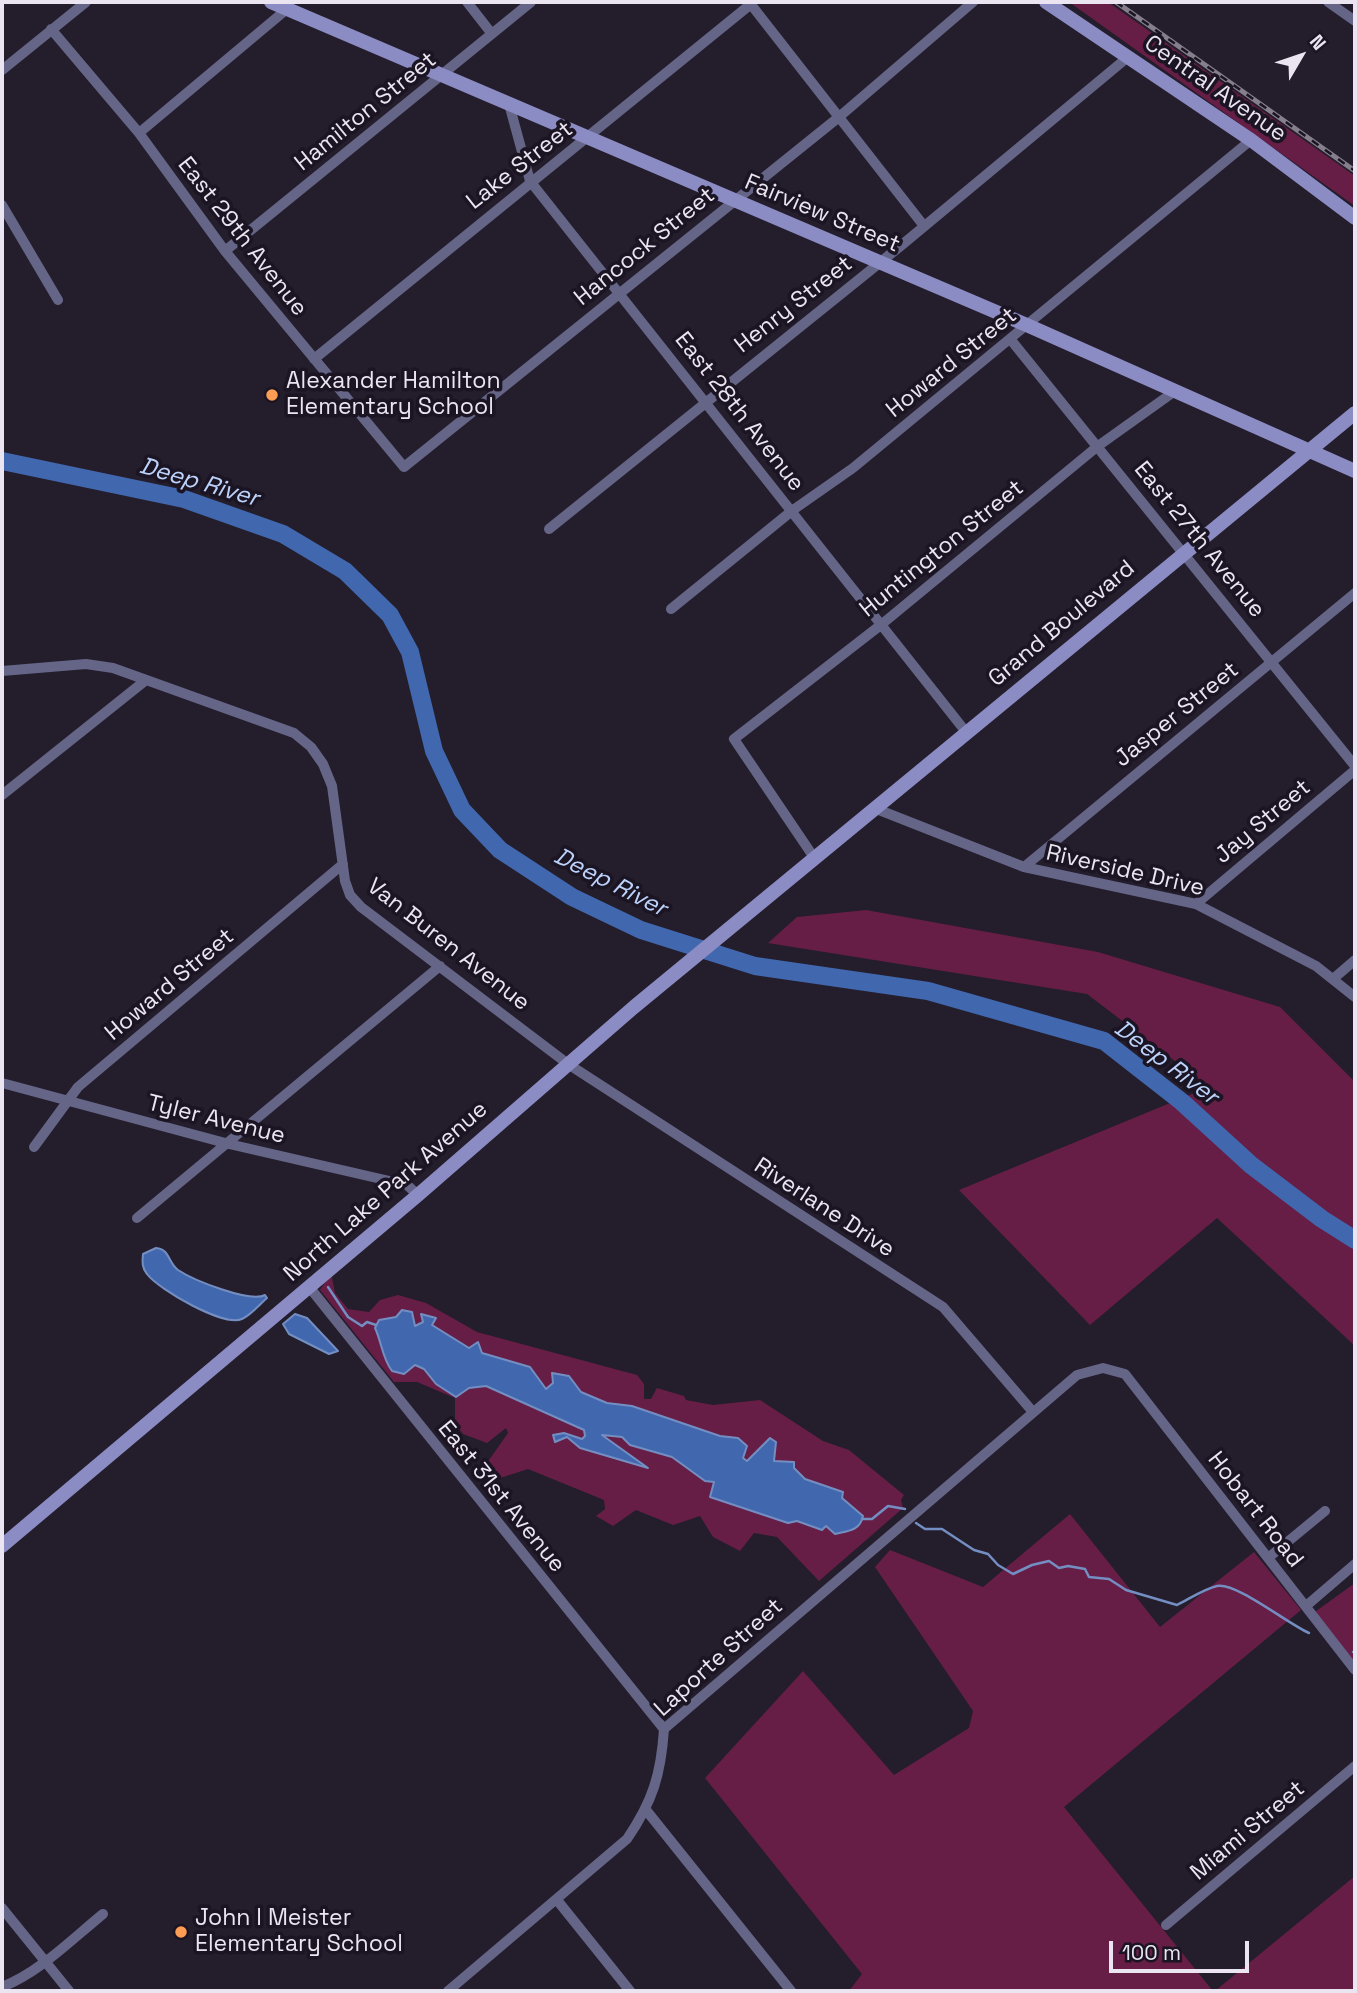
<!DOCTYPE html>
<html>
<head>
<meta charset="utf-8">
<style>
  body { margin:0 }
  #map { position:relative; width:1357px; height:1993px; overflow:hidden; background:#241d2c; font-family:"Space Grotesk",sans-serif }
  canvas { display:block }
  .frame { position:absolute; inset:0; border:4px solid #eae5f0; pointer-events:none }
  .north { position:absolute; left:1266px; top:21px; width:70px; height:70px; -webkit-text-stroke:5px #1b1423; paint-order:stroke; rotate:51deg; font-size:19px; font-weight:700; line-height:28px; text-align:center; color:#eae5f0 }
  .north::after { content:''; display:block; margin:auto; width:24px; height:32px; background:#eae5f0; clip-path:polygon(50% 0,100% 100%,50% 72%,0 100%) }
  .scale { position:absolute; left:1109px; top:1941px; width:140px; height:32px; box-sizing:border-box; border:4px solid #eae5f0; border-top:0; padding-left:9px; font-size:21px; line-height:24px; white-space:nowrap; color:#eae5f0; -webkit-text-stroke:5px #1b1423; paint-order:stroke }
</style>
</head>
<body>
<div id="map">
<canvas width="1357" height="1993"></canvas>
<div class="frame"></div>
<div class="north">N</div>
<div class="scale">100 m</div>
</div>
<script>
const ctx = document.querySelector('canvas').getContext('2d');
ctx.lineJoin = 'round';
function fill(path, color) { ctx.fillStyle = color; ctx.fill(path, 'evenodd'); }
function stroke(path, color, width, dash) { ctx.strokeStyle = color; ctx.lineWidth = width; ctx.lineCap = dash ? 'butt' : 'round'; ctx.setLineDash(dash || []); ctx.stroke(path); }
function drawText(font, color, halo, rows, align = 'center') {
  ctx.font = font + ' "Space Grotesk",sans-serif'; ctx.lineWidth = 7; ctx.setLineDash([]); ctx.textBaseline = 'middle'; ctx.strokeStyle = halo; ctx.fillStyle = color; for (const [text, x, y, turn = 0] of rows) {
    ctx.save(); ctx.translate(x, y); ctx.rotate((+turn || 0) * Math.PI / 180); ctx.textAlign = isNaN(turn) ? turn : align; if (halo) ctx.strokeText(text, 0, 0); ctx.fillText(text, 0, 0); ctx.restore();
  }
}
const green = new Path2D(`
  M1069 2H1108L1355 176V206Z
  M866 910 1098 952 1280 1007 1355 1082V1346L1217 1218 1090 1325 959 1190 1209 1087 1087 994 768 943 797 917Z
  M331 1273 335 1293 348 1309 369 1312 380 1300 398 1295 426 1303 477 1332 637 1375 644 1384V1399H651L657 1388 684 1396 686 1400 713 1405 760 1400 823 1441 849 1450 904 1495 901 1500 903 1508 819 1581 777 1537 754 1533 740 1551 713 1537 700 1516 673 1525 636 1510 613 1526 596 1516 605 1509 604 1500 528 1469 491 1481 482 1470 508 1433 506 1428 487 1443 463 1434 455 1424V1398L417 1382H394L320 1290Z
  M1070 1514 1160 1627 1254 1552 1301 1610 1064 1807 1213 1991H849L862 1974 705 1778 803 1671 894 1775 969 1728 973 1711 875 1567 890 1550 983 1587Z
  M1355 1583V1670L1312 1614Z
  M1355 1876V1991H1215Z`);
const water = new Path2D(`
  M156 1248C170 1249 168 1263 178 1270 193 1280 250 1303 265 1295L267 1298C260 1304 251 1315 242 1319 224 1327 159 1290 147 1274 142 1268 142 1262 143 1254Z
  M402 1310 412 1312 415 1326 423 1322 421 1314 436 1318 432 1325 469 1348 478 1342 482 1353 530 1367 546 1389 553 1383 552 1373 569 1376 581 1392 607 1403 632 1406 720 1436 738 1438 747 1446 743 1458 747 1461 770 1438 776 1442 774 1461 794 1462V1468L805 1479 843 1492 842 1498 863 1516C860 1531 848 1531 835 1534L826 1526 822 1530 797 1521 788 1523 710 1497 714 1482 705 1481 672 1457 630 1445 622 1437 602 1435 648 1468 580 1448 567 1437 555 1442 553 1435 564 1433 582 1439 585 1436 584 1430 486 1386 469 1388 456 1397 436 1384 424 1369 415 1365 404 1374 392 1371C382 1358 382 1343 375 1328L379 1320 396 1317Z
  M295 1314 307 1318 338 1351 329 1354 289 1334 283 1324Z`);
const stream = new Path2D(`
  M328 1287 348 1317 362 1326 367 1322 376 1325
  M862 1519H872L888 1506 905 1509
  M916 1523 925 1529H942L974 1550 988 1554 998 1565 1013 1574 1032 1565 1049 1561 1059 1568 1068 1566 1085 1569 1089 1577 1109 1579 1126 1590 1177 1605C1189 1599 1204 1589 1217 1586 1236 1582 1288 1624 1309 1633
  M1353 1652 1355 1653`);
const river = new Path2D(`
  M2 461 184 499 283 534 345 571 390 615 410 652 434 751 462 810 500 850 572 897 641 930 755 966 928 991 1104 1041 1182 1102 1251 1165 1322 1219 1355 1240`);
const street = new Path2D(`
  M467 2 492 34
  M749 2 924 226
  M1328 2 1355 21
  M51 29 139 133 225 251 404 467 839 117 973 2
  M2 70 86 2
  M509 104 530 181 966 732
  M139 133 287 9
  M2 205 58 300
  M225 251 531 2
  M1011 340 1355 766
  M314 359 751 4
  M549 529 903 244 1128 57
  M671 609 793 510 853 468 1251 140
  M2 671 86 664 113 668 294 733 311 747 323 764 332 786 345 881 350 895 361 907 568 1064 943 1307 1033 1412
  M2 795 146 680
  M874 808 1024 867 1196 904 1316 966 1355 997
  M815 859 734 739 882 624 1098 446 1175 391
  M1024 867 1355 593
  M1196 904 1355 770
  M1333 979 1355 960
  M2 1083 229 1144 407 1185 418 1195
  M34 1147 78 1087 343 864
  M137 1218 440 966
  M310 1288 664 1729
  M1268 1558 1325 1511
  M1306 1606 1355 1564
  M646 1810 791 1991
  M557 1900 630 1991
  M2 1908 69 1991
  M1166 1925 1355 1766
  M2 1987C40 1972 71 1940 103 1914
  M448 1991 627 1839C653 1801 661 1774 664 1729L1077 1375 1103 1368 1125 1374 1355 1670`);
const secondary = new Path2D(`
  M271 2 1029 326 1355 471
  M1046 2 1251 140 1355 218
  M2 1546 418 1195 634 1007 1355 413`);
const rail = new Path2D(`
  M1116 2 1355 171`);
const markers = [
  [272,395,7,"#fc9d53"],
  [181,1932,7,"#fc9d53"]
];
const streetNames = [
  ["Central Avenue",1215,89,35],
  ["Hamilton Street",366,112,-39],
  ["Lake Street",520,166,-38],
  ["Fairview Street",822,214,23],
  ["East 29th Avenue",242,237,52],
  ["Hancock Street",645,247,-39],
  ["Henry Street",794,305,-38],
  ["Howard Street",952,363,-39],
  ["East 28th Avenue",739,412,52],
  ["East 27th Avenue",1199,540,51],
  ["Huntington Street",942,549,-39],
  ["Grand Boulevard",1062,624,-40],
  ["Jasper Street",1177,715,-39],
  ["Jay Street",1263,822,-40],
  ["Riverside Drive",1125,871,13],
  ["Van Buren Avenue",448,945,38],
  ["Howard Street",170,985,-40],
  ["Tyler Avenue",216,1120,14],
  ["North Lake Park Avenue",386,1192,-41],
  ["Riverlane Drive",824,1208,33],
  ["East 31st Avenue",501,1497,51],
  ["Hobart Road",1255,1510,52],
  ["Laporte Street",719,1658,-42],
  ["Miami Street",1248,1831,-40]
];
const poiNames = [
  ["Alexander Hamilton",286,382],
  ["Elementary School",286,408],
  ["John I Meister",195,1919],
  ["Elementary School",195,1945]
];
const waterNames = [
  ["Deep River",199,483,16],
  ["Deep River",610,883,27],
  ["Deep River",1166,1063,37]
];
fill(green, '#661e46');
fill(water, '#4168af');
stroke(water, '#748ec2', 2);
stroke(stream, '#748ec2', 2.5);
stroke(river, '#4168af', 18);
stroke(street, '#656588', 10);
stroke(secondary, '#8c8cc4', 14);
stroke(rail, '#857f8c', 5);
stroke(rail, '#1b1423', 2.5, [8]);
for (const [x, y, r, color] of markers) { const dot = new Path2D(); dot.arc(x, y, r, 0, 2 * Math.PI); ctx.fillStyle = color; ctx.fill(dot); stroke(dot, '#1b1423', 2.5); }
drawText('23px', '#eae5f0', '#1b1423', streetNames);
drawText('23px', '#eae5f0', '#1b1423', poiNames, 'left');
drawText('italic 24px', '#bcd2fa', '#1b1423', waterNames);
</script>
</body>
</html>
